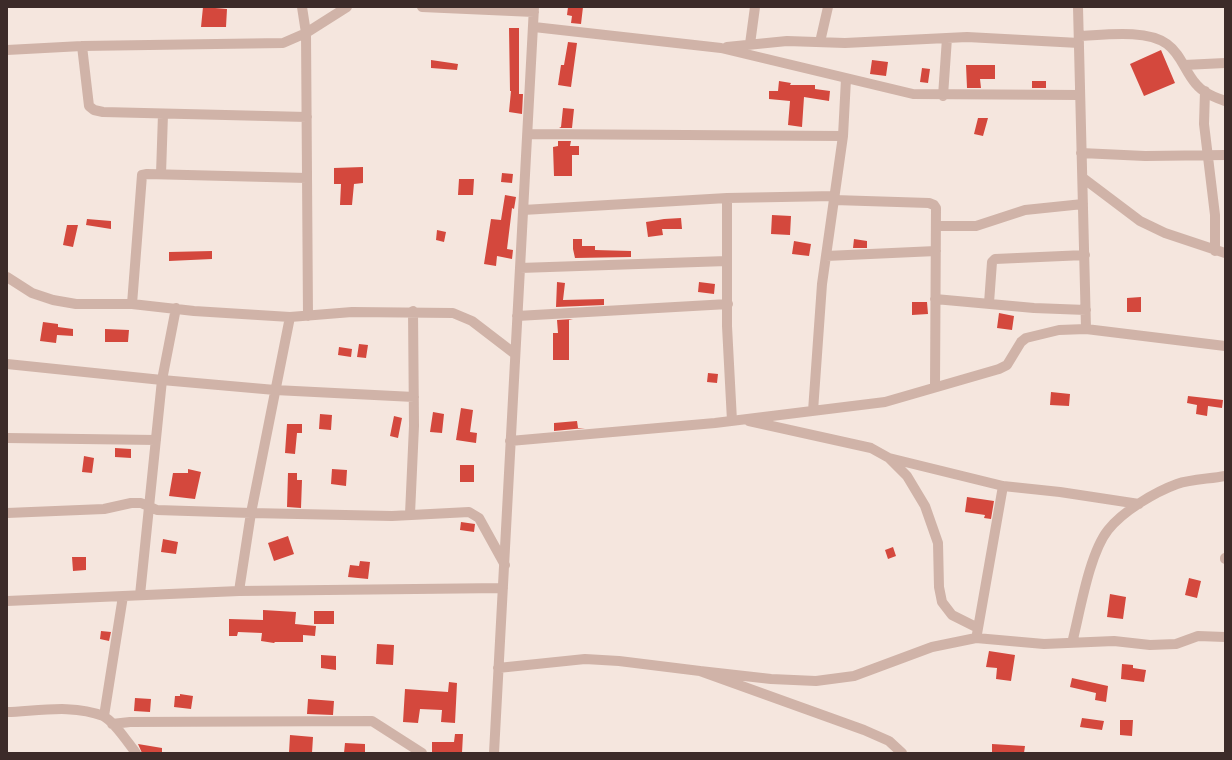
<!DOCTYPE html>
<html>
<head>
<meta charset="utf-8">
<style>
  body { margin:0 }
  #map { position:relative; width:1232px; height:760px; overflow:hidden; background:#f5e6de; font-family:"Space Grotesk",sans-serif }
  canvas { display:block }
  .frame { position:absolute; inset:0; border:8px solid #3c2b29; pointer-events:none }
</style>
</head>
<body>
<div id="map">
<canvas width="1232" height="760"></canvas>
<div class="frame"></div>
</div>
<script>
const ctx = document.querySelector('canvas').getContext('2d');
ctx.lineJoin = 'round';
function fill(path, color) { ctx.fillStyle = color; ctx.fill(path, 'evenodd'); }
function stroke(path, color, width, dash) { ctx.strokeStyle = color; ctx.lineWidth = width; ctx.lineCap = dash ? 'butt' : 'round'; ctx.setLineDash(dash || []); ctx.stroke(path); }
const building = new Path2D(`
  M203 7 227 9 226 27H201Z
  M568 7H583L581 24 571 23 572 16 567 15Z
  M509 28H519V94H523L522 114 509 112 511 91H510Z
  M568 42 577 43 571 87 558 85 561 65H564Z
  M1161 50 1175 83 1144 96 1130 64Z
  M431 60 458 64 457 70 431 68Z
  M872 60 888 62 886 76 870 74Z
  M966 65H995V79H980L981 88H967Z
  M922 68 930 69 928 83 920 82Z
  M779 81 791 83 790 85H815V89L830 91 829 101 804 97 802 127 788 125 790 101 769 99V91H778Z
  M1032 81H1046V88H1032Z
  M563 108 574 109 572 128H559L561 127Z
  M978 118H988L983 136 974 134Z
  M558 141H571L570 146H579V155H572V176H554L553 147 558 146Z
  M363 167V183L354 184 352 205H340L341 184H334V168Z
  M502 173 513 174 512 183 501 182Z
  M459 179H474L473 195H458Z
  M505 195 516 197 514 209 512 208 507 249 513 250 512 259 497 256 496 266 484 264 491 219 501 220Z
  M772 215 791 216 790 235 771 234Z
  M681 218 682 229H662L663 235 648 237 646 222 664 219Z
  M87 219 111 221V229L86 225Z
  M67 225H78L73 247 63 245Z
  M437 230 446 232 444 242 436 240Z
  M573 239H582V246H595V250L631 251V257L575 258 573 249Z
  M854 239 867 241V248H853Z
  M794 241 811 244 809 256 792 254Z
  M212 251V259L169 261V252Z
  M557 282 565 283 563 300 604 299V305L556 307Z
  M699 282 715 284 714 294 698 292Z
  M1141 297V312H1127V298Z
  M912 302H927L928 314 912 315Z
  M999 313 1014 316 1012 330 997 328Z
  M573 319 569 320V360H553V333H558L557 320Z
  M43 322 58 324V327L73 329V336L57 335 56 343 40 341Z
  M105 329 129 330 128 342H105Z
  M359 344 368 345 366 358 357 357Z
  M339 347 352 349 351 357 338 355Z
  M708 373 718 374 717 383 707 382Z
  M1051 392 1070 394 1069 406 1050 405Z
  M1188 396 1223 400 1222 408 1208 406 1207 416 1196 414 1197 405 1187 403Z
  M461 408 473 410 470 432 477 433 476 443 456 440Z
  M433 412 444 414 442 433 430 432Z
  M320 414 332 415 331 430 319 429Z
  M394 416 402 418 398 438 390 436Z
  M577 421 578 428H585L554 431V423Z
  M287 424H302V433H297L295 454 285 453Z
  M115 448 131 449V458L115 457Z
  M84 456 94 458 92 473 82 472Z
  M460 465H474V482H460Z
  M188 469 201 472 195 499 169 496 173 473H188Z
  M332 469 347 470 346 486 331 484Z
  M288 473H297V480H302L301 508 287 507Z
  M967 497 994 501 991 519 984 518 985 515 965 512Z
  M461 522 475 524 474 532 460 530Z
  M288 536 294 554 274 561 268 543Z
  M163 539 178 542 176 554 161 552Z
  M893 547 896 556 888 559 885 550Z
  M72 557H86V570L73 571Z
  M360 561 370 562 368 579 348 577 350 565 359 566Z
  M1189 578 1201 581 1197 598 1185 595Z
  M1110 594 1126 597 1123 619 1107 617Z
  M263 610 296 612 295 624 316 626 315 636 303 635V642H275L274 643 261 641 262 633 238 632 237 636H229V619L263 620Z
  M314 611H334V624H314Z
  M101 631 111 632 109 641 100 639Z
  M377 644 394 645 393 665 376 664Z
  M989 651 1015 655 1011 681 996 679 997 668 986 667Z
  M321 655 336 656V670L321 668Z
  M1122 664 1133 665V668L1146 670 1144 682 1121 679Z
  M1072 678 1108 686 1106 702 1095 700 1096 693 1070 687Z
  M449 682 457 683 455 723 441 722 442 710 420 709 418 723 403 722 405 689 448 692Z
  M180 694 193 696 191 709 174 707 175 696H180Z
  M135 698 151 699 150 712 134 711Z
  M308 699 334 701 333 715 307 714Z
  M1082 718 1104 721 1102 730 1080 727Z
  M1120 720H1133L1132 736 1120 735Z
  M455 734H463L462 753H432V742H454Z
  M290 735 313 737 312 753H289Z
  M345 743 365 744V753H344Z
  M138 744 162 748V753H142Z
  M992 744 1025 746 1024 753H992Z`);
const minor = new Path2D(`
  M302 7 306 33 308 316
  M422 7 534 12
  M1078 7 1086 329
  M534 27 721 48 913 94 1080 95
  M1079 36C1104 35 1146 29 1167 44 1181 54 1185 72 1196 84 1203 93 1215 97 1225 101
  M820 42 828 7
  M750 44 755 7
  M82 46 89 106 94 110 103 112 307 117
  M727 47 787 41 845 43 967 37 1079 43
  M7 50 82 46 283 43 306 33 347 7
  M1184 65 1225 63
  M1205 91 1204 124 1215 215V251
  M943 96 947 38
  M528 134 843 136
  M1081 153 1145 156 1225 155
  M161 174 163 114
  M1083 178 1140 221 1165 233 1225 253
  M727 198V326L732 421
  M834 200 929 203 934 205 936 208 935 386
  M523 210 727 198 835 196
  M937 226H976L1025 210 1083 204
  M826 256 936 251
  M520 268 727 261
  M7 277 32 293 53 300 76 304H132L194 311 290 317 352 312 453 313 472 321 515 354
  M935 299 1034 308 1086 310
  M989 303 992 262 995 259 1085 255
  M132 304 142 175 147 174 307 178
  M517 316 728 304
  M7 364 162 380 275 390 414 397
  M813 411 822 284 843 136 846 79
  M749 421 871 448 889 458 907 476 925 506 938 543 939 587 942 602 952 615 978 628
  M7 438 156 440
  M510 441 715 423 885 402 999 369 1007 365 1021 342 1026 338 1059 330 1086 329 1225 346
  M889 458 1003 486 1060 492 1139 504
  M7 513 104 509 131 503H141L157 510 251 513 392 516 469 512 479 518 505 565
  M410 514 414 426 413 311
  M1225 558V559
  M239 591 251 513 290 317
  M140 595 162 380 176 308
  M7 601 239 591 503 588
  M977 634 1003 486
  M1072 643C1080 612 1089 554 1108 530 1123 511 1155 492 1177 484 1191 479 1210 479 1225 476
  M498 668 585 659 619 661 700 671 864 730 889 741 902 753
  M700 671 771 679 816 681 854 676 932 647 976 638 1044 644 1114 641 1150 645 1176 644 1198 636 1225 637
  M7 712C37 711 74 704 103 716 114 721 128 743 136 753
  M104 716 123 596
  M112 724 130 722 372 721 422 753
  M494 753 534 7`);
fill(building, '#d4483d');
stroke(minor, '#d0b3a8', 10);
</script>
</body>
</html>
